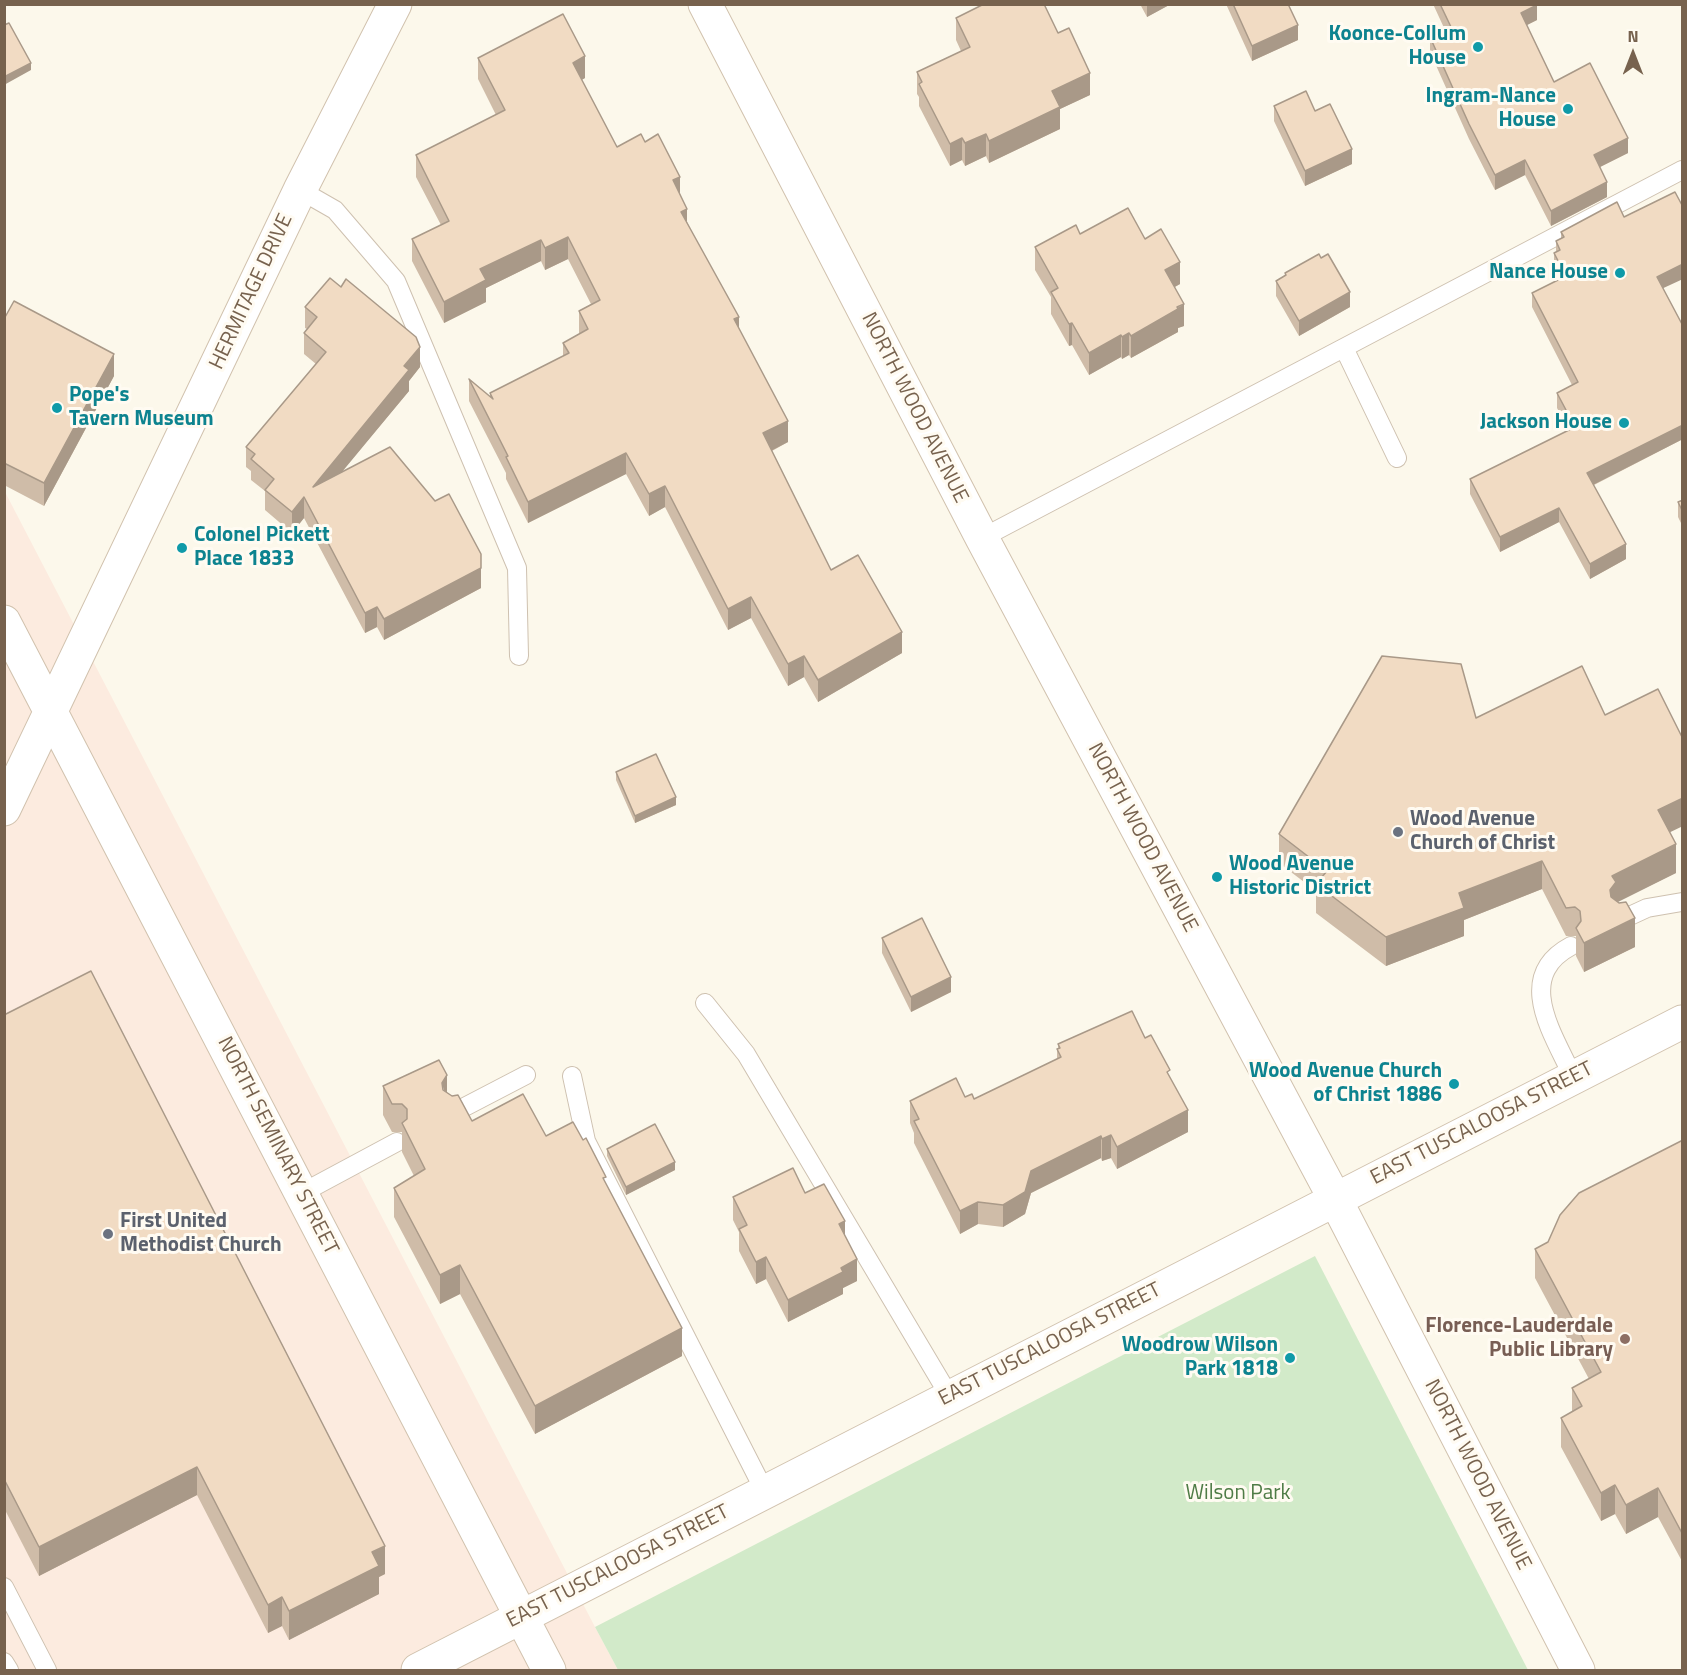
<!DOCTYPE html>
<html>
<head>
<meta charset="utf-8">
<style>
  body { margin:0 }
  #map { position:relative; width:1687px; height:1675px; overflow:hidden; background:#fcf8eb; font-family:"Titillium Web",sans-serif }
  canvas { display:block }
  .frame { position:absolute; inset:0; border:6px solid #77624e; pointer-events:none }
  .north { position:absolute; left:1603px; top:24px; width:60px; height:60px; -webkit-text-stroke:4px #fffbf2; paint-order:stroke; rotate:0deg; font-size:16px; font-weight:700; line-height:24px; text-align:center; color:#77624e }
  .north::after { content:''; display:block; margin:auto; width:21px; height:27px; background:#77624e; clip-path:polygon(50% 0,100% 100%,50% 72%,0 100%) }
</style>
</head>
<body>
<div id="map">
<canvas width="1687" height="1675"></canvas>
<div class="frame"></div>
<div class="north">N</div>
</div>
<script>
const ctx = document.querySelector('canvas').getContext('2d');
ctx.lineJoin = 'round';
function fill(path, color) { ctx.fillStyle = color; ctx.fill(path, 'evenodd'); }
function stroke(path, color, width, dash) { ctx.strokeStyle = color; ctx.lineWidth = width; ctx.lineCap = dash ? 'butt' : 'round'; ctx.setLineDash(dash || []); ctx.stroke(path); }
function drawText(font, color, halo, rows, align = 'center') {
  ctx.font = font + ' "Titillium Web",sans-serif'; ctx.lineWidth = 6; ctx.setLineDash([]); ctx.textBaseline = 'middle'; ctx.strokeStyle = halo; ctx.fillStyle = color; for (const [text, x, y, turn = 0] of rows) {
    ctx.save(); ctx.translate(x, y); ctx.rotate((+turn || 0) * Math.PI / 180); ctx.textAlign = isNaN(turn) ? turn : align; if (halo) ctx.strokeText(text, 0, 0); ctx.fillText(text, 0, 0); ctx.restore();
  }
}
const commercial = new Path2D(`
  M4 490 595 1627 618 1670H5Z`);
const green = new Path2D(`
  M1315 1256 1528 1670H618L595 1627Z`);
const lane = new Path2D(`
  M300 190 335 210 396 281 517 568 519 656
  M1344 348 1397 458
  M982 538 1682 170
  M1621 920 1647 908 1682 902
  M1571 946C1513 977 1554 1035 1573 1077
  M705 1003 746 1054 950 1397
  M572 1076 586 1141 765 1492
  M453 1113 526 1075
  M302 1193 397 1142
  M4 1587 47 1670
  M4 1662 9 1670`);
const secondary = new Path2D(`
  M705 4 982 538 1335 1199 1578 1670
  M4 622 549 1670
  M4 809 300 190 395 4
  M418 1670 1682 1022`);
const wall = new Path2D(`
  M1140 4H1171L1147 17Z
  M1226 4H1288L1298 40 1252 61Z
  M1433 4H1536L1537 20 1527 25 1554 82 1628 153 1600 167 1607 197 1551 226 1525 175 1495 190 1469 139 1430 52V37L1445 30Z
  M956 18 1058 33 1090 95 1060 109V129L989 163 986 156 965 166 962 160 950 166 919 106V97L917 94V72L961 51 956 40Z
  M478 58 585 78 581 80 617 147 645 142 680 194 687 222 739 328 788 442 772 451 831 570 902 653 818 702 804 677 788 686 751 618 728 630 665 507 649 516 626 474 528 523 506 479V473L469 401V379L490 397V393L563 356V343L579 334V311L591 304 568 259 545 270 541 261 486 288V302L444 323 412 261V239L441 225 416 177V155L496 115 478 79Z
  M1274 106 1315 111 1352 164 1305 186 1274 121Z
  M1624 217 1663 288 1683 326V439L1594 485 1626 559 1590 579 1559 522 1500 552 1470 494V479L1569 430 1557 408V393L1572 385 1532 307V293L1560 279 1554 267V253L1556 252V241L1561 238V232Z
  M1080 234 1180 284 1175 287 1184 326 1178 328V332L1131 358 1129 355 1122 359 1121 357 1089 375 1072 345 1069 346 1051 314V297L1035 270V247Z
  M1321 258 1350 307 1299 336 1276 296V281L1285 276V273Z
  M305 307 420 367 409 381V391L342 471 481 588 384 640 377 627 365 633 304 518 292 533 265 510V491L251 480V471L246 467V447L316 364 304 354V333L307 329 305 328Z
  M4 319 114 376 44 506 4 485Z
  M1683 500V527L1678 517V502Z
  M1605 715 1670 832 1676 873 1618 901 1635 947 1584 972 1576 956V936H1566L1542 889 1464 920V936L1386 966 1316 913V891L1279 863V834L1476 718Z
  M616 772 676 805 635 823 616 780Z
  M882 938 951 992 911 1012 882 953Z
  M4 1015 385 1574 379 1577V1594L289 1640 282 1626 268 1633 197 1495 39 1576 4 1508Z
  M1145 1038 1170 1077 1188 1132 1117 1169 1111 1158 1102 1161 1101 1158 1031 1193 1025 1214 1003 1227 978 1224 960 1234 914 1143V1133L910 1123V1101L965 1097 974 1099 1057 1059V1049H1058V1044Z
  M383 1086 447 1093 472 1121 546 1136 606 1184 682 1356 535 1434 460 1294 440 1304 394 1217V1188L414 1176 402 1152V1132H392L383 1115Z
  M1683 1140V1563L1658 1517 1626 1534 1615 1514 1601 1521 1561 1447V1418L1572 1412V1388L1589 1379 1535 1278V1249L1548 1242Z
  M607 1149 675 1170 626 1195 607 1156Z
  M805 1193 845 1236 857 1281 843 1288V1294L788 1322 766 1279 756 1284 739 1251V1232L733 1220V1197Z`);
const shadedWall = new Path2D(`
  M1147 4H1171L1147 17Z
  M1537 5V20L1521 28V13Z
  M1298 25V40L1252 61V46Z
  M585 56V78L573 85V63Z
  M31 63V70L4 85V77Z
  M1090 73V95L1060 109V129L989 163V141L1052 91Z
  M986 134V156L965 166V143Z
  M962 138V160L950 166V144Z
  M1628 138V153L1594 170V155Z
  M1352 149V164L1305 186V171Z
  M1525 160V175L1495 190V175Z
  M680 177V199L673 180Z
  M1607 182V197L1551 226V211Z
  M687 209V231L681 212Z
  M568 237V259L545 270V248Z
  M541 240V261L486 288V302L444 323V302L480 269Z
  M1180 262V284L1165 292V270Z
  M1683 264V279L1657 291V277Z
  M1350 292V307L1299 336V321Z
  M1184 304V326L1178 328V332L1131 358V336Z
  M739 317V338L734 319Z
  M1072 323V345L1069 346V324Z
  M1129 333V355L1122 359V337Z
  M1121 335V357L1089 375V353Z
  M420 347V367L409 381V391L313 507V487L404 366Z
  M114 354V376L44 506V483Z
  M788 421V442L763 455V433Z
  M1683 425V439L1587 488V473Z
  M626 453V474L528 523V502Z
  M665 486V507L649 516V494Z
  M304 497V518L292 533V512Z
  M1559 508V522L1500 552V537Z
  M1626 544V559L1590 579V564Z
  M481 568V588L384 640V619Z
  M751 597V618L728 630V609Z
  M377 607V627L365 633V613Z
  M902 632V653L818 702V680Z
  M804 656V677L788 686V664Z
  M676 797V805L635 823V816Z
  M1683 798V826L1658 838V810Z
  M1676 844V873L1616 903 1610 918V890L1612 876Z
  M1542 861V889L1464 920V936L1386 966V937L1459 893Z
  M1635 918V947L1584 972V943Z
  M951 977V992L911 1012V997Z
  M447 1075V1103L442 1083Z
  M1188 1110V1132L1117 1169V1147Z
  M1111 1135V1158L1102 1161V1139Z
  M1101 1136V1158L1031 1193 1025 1214 1003 1227V1205L1031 1171Z
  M675 1162V1170L626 1195V1187Z
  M978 1202V1224L960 1234V1211Z
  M845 1221V1243L839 1224Z
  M766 1257V1279L756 1284V1262Z
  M857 1259V1281L843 1288V1294L788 1322V1300L841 1268Z
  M460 1265V1294L440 1304V1275Z
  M682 1328V1356L535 1434V1406Z
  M197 1467V1495L39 1576V1547Z
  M1615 1485V1514L1601 1521V1493Z
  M1658 1488V1517L1626 1534V1505Z
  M385 1546V1574L379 1577V1594L289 1640V1611L372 1552Z
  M282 1597V1626L268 1633V1605Z`);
const building = new Path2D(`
  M984 4H1044L1058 33 1069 28 1090 73 1052 91 1060 107 989 141 986 134 965 143 962 138 950 144 919 84 922 82 917 72 970 47 956 18Z
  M1233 4H1288L1298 25 1252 46Z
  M1440 4H1536L1537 5 1521 13 1554 82 1590 63 1628 138 1594 155 1607 182 1551 211 1525 160 1495 175 1469 124 1430 37 1451 27Z
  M563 14 585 56 573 63 617 147 641 134 645 142 658 134 680 177 673 180 687 209 681 212 739 317 734 319 788 421 763 433 831 570 858 555 902 632 818 680 804 656 788 664 751 597 728 609 665 486 649 494 626 453 528 502 506 457 508 456 469 379 493 399 490 393 569 353 563 343 588 329 579 311 600 300 568 237 545 248 541 240 480 269 486 280 444 302 412 239 449 221 416 155 505 110 478 58Z
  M9 23 31 63 4 77V25Z
  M1306 91 1315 111 1330 104 1352 149 1305 171 1274 106Z
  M1675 192 1683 207V264L1657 277 1683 326V425L1587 473 1626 544 1590 564 1559 508 1500 537 1470 479 1575 427 1557 393 1578 382 1532 293 1566 276 1554 253 1560 250 1556 241 1564 237 1561 232 1617 202 1624 217Z
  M1128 208 1145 239 1161 229 1180 262 1165 270 1184 304 1177 307 1178 309 1131 336 1129 333 1122 337 1121 335 1089 353 1072 323 1069 324 1051 292 1058 288 1035 247 1076 225 1080 234Z
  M1319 254 1321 258 1328 254 1350 292 1299 321 1276 281 1286 275 1285 273Z
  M330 278 341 287 346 279 416 337 420 347 404 366 409 370 313 487 390 447 435 501 449 494 481 554V568L384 619 377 607 365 613 304 497 292 512 265 490 274 479 251 459 255 454 246 447 326 352 304 333 317 317 305 307Z
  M14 301 114 354 44 483 4 463V319Z
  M1683 500V512L1678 502Z
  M1382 656 1461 664 1476 718 1582 666 1605 715 1658 689 1683 739V798L1658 810 1676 844 1612 876 1616 882 1610 890 1611 897 1619 903 1626 902 1635 918 1584 943 1576 928 1581 921 1580 911 1575 907 1566 908 1542 861 1459 893 1464 908 1386 937 1316 884 1327 871 1279 834Z
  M656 754 676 797 635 816 616 772Z
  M922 918 951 977 911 997 882 938Z
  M91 971 385 1546 372 1552 379 1566 289 1611 282 1597 268 1605 197 1467 39 1547 4 1479V1015Z
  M1132 1011 1145 1038 1151 1035 1170 1070 1167 1072 1188 1110 1117 1147 1111 1135 1102 1139 1101 1136 1031 1171 1025 1192 1003 1205 978 1202 960 1211 914 1121 919 1119 910 1101 956 1078 965 1097 972 1094 974 1099 1061 1057 1057 1049 1060 1048 1058 1044Z
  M439 1060 447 1075 442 1083 443 1090 452 1096 458 1095 472 1121 523 1094 546 1136 573 1122 583 1140 586 1138 606 1177 603 1178 682 1328 535 1406 460 1265 440 1275 394 1188 425 1169 402 1123 407 1119V1109L402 1104H392L383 1086Z
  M655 1124 675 1162 626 1187 607 1149Z
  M1683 1140V1535L1658 1488 1626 1505 1615 1485 1601 1493 1561 1418 1582 1406 1572 1388 1601 1372 1535 1249 1548 1242 1560 1215 1579 1193Z
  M793 1168 805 1193 824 1184 845 1221 839 1224 857 1259 841 1268 843 1272 788 1300 766 1257 756 1262 739 1229 747 1225 733 1197Z`);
const markers = [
  [1478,47,6,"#0f9aa8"],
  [1568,109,6,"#0f9aa8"],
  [1620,273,6,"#0f9aa8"],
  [57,408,6,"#0f9aa8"],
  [1624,423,6,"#0f9aa8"],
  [182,548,6,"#0f9aa8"],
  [1398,832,6,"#6b7280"],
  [1217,877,6,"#0f9aa8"],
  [1454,1084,6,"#0f9aa8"],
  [108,1234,6,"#6b7280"],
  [1625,1339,6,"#8d6e63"],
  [1290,1358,6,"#0f9aa8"]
];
const cultureNames = [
  ["Koonce-Collum",1466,35],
  ["House",1466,59],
  ["Ingram-Nance",1556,97],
  ["House",1556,121],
  ["Nance House",1608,273],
  ["Pope's",69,396,"left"],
  ["Tavern Museum",69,420,"left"],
  ["Jackson House",1612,423],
  ["Colonel Pickett",194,536,"left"],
  ["Place 1833",194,560,"left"],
  ["Wood Avenue",1229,865,"left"],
  ["Historic District",1229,889,"left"],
  ["Wood Avenue Church",1442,1072],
  ["of Christ 1886",1442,1096],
  ["Woodrow Wilson",1278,1346],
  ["Park 1818",1278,1370]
];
const streetNames = [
  ["HERMITAGE DRIVE",252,292,-65],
  ["NORTH WOOD AVENUE",914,408,63],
  ["NORTH WOOD AVENUE",1142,838,62],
  ["EAST TUSCALOOSA STREET",1482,1124,-27],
  ["NORTH SEMINARY STREET",277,1146,63],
  ["EAST TUSCALOOSA STREET",1050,1345,-27],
  ["NORTH WOOD AVENUE",1477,1475,63],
  ["EAST TUSCALOOSA STREET",618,1567,-27]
];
const worshipNames = [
  ["Wood Avenue",1410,820],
  ["Church of Christ",1410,844],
  ["First United",120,1222],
  ["Methodist Church",120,1246]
];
const educationNames = [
  ["Florence-Lauderdale",1613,1327],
  ["Public Library",1613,1351]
];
const parkNames = [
  ["Wilson Park",1238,1494]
];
fill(commercial, '#fcebdf');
fill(green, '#d2eac9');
stroke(lane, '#cec1b0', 20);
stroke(secondary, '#d1c2ae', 35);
stroke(lane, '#fff', 18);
stroke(secondary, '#fff', 33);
fill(wall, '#cfbca8');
fill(shadedWall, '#a99988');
fill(building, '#f1dbc3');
stroke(building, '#a99988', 1.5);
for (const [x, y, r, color] of markers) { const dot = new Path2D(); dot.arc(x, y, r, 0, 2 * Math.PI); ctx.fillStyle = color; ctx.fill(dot); stroke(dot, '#fffbf2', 2); }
drawText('bold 21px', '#0d838f', '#fffbf2', cultureNames, 'right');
drawText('21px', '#77624e', '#fffbf2', streetNames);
drawText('bold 21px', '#5b616d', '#fffbf2', worshipNames, 'left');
drawText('bold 21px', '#785e54', '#fffbf2', educationNames, 'right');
drawText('21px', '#4f7c46', '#fffbf2', parkNames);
</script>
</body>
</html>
